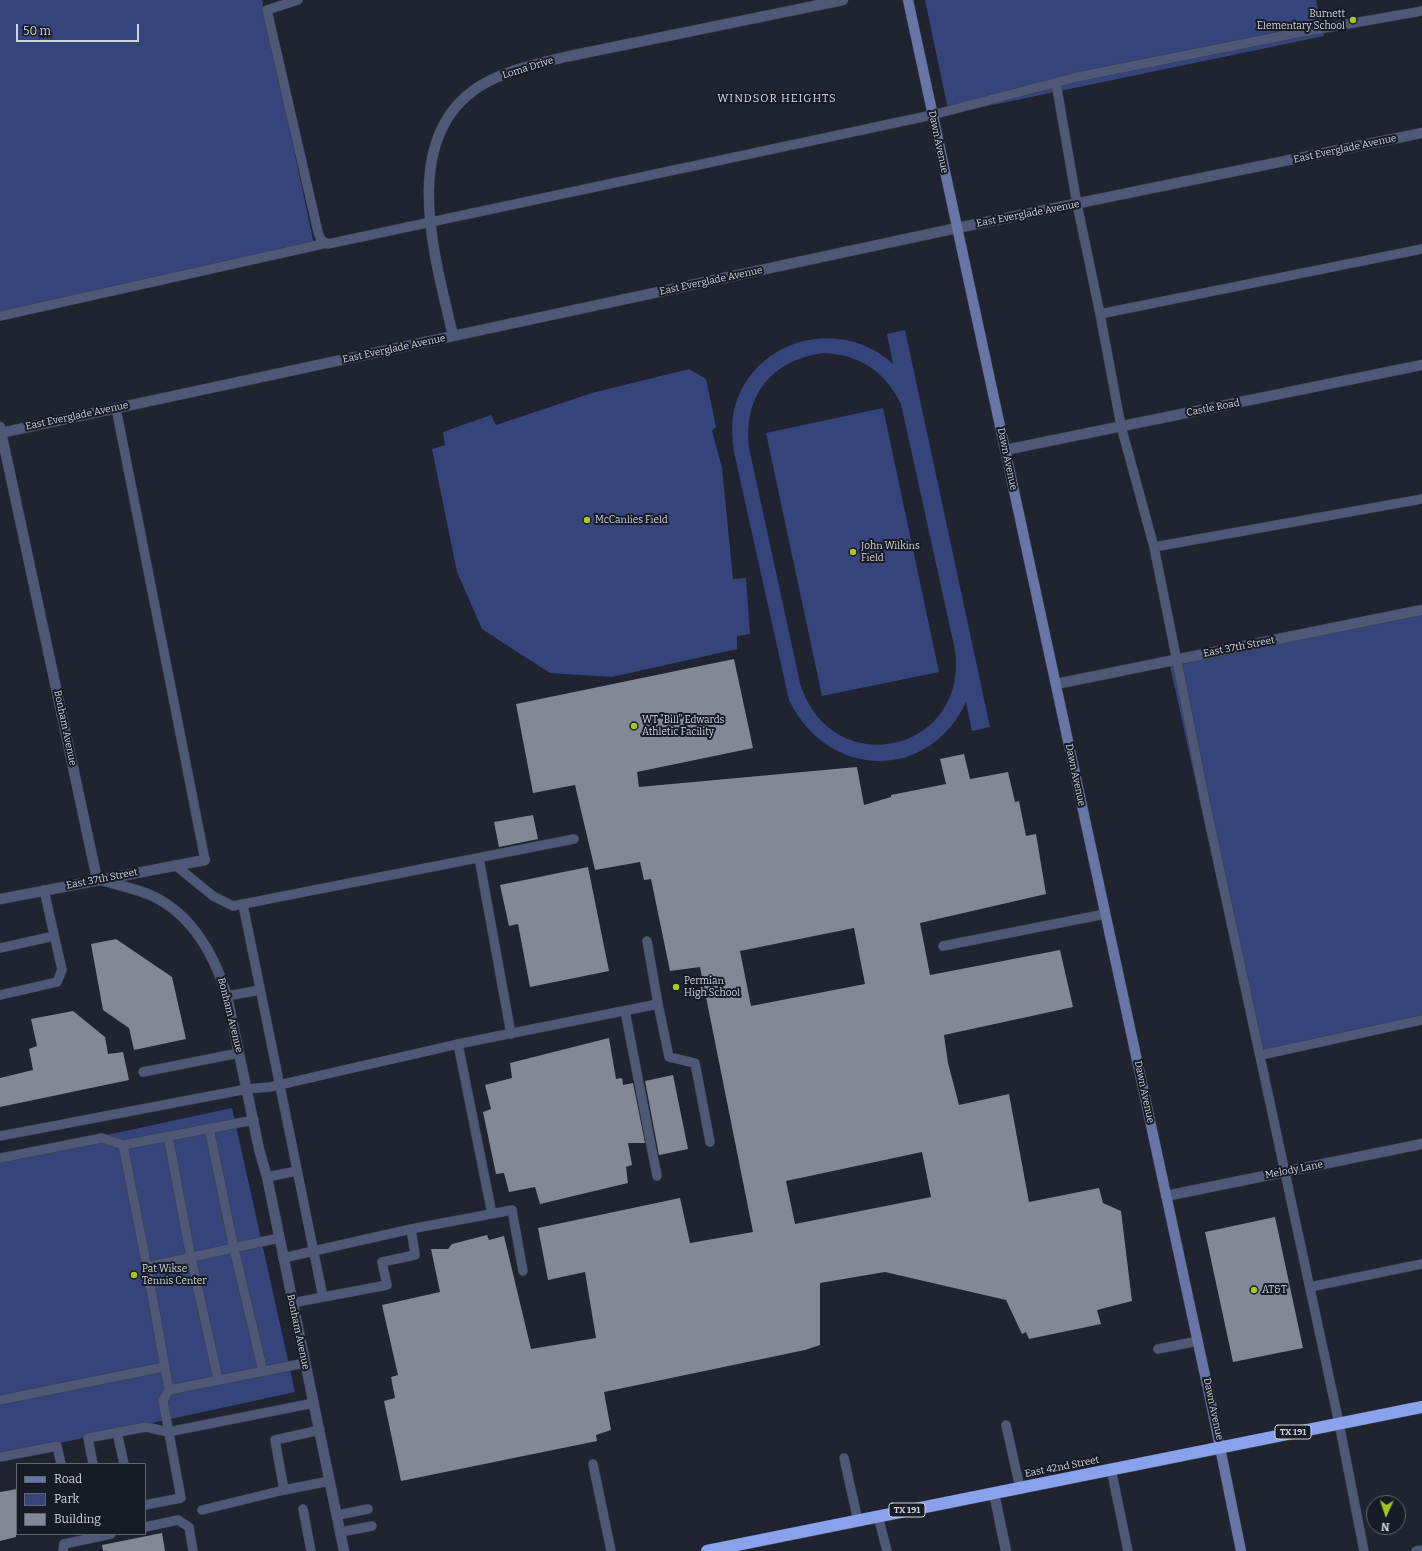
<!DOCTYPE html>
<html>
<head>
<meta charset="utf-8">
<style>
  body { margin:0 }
  #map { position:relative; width:1422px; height:1551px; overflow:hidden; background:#202430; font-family:Bitter,serif }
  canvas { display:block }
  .legend { position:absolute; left:16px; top:1463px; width:130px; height:72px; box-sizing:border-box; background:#171b26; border:1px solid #61656e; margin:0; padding:5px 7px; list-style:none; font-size:12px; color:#d0d3db }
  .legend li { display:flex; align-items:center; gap:8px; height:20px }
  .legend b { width:20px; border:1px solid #61656e }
  .north { position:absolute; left:1366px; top:1495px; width:40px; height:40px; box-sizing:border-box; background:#171b26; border:1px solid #61656e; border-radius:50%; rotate:183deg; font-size:11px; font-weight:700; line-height:16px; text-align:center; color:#d0d3db }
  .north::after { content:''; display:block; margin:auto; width:14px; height:18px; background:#a8c71d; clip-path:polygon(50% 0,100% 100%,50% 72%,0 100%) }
  .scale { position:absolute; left:16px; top:24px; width:123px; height:18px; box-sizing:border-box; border:2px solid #d0d3db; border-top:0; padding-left:5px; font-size:12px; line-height:14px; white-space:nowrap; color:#d0d3db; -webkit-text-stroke:3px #171b26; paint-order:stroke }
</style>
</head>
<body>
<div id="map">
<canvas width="1422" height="1551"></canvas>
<ul class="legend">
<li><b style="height:5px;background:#6776a6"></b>Road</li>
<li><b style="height:11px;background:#36447c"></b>Park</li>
<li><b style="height:11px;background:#838896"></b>Building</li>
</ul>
<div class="north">N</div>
<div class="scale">50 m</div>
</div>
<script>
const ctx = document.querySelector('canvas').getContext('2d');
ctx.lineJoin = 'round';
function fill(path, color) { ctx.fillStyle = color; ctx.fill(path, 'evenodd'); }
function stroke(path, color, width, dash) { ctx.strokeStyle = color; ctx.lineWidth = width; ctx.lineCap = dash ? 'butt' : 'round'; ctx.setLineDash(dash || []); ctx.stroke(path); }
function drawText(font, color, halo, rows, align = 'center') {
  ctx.font = font + ' Bitter,serif'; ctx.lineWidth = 4; ctx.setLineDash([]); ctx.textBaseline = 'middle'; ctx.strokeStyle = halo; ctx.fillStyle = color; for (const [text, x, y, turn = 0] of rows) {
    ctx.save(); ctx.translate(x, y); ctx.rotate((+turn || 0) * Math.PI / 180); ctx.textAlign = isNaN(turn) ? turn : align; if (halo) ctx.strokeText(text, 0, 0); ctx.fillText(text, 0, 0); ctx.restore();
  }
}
const green = new Path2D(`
  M0 0H262L315 249 0 316Z
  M925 0H1316L1324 36 949 114Z
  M905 330 990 727 972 731 966 702C928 783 827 779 789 700L734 452C732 437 731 421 735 406 755 338 841 316 893 364L887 334ZM823 353C859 354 885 371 901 404L955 650C969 754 830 783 800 683L749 448C743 396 771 360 823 353Z
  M689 369 706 379 716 427 712 431 722 468 733 579 746 578 750 634 737 636V649L612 677 550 673 482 629 457 572 432 449 445 445 443 432 491 415 496 425 592 393Z
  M883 408 939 672 822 696 766 433Z
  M1422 610V1023L1256 1057 1169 661Z
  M232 1108 295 1392 0 1456V1158Z`);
const building = new Path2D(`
  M734 659 753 748 637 772 639 787 857 767 864 805 891 797V795L946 784 940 759 964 754 970 779 1008 772 1015 802 1019 801 1026 836 1036 834 1046 894 920 923 930 975 1060 950 1073 1007 944 1035 948 1063 959 1105 1009 1094 1029 1202 1099 1188 1103 1203 1121 1211 1132 1301 1097 1310 1101 1324 1029 1339 1026 1332 1022 1334 1006 1300 885 1272 820 1283V1345L805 1350 604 1392 611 1430 596 1435 597 1441 401 1481 384 1401 395 1398 391 1377 398 1375 382 1305 440 1292 431 1249H448L452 1244 487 1235 489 1240 504 1236 531 1349 596 1338 585 1272 548 1280 538 1228 680 1198 690 1243 753 1232 700 967 670 971 651 879 644 880 640 862 595 870 575 785 533 793 516 704ZM854 928 865 984 751 1006 740 951ZM922 1152 931 1197 795 1224 786 1181Z
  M533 815 538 839 499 847 494 822Z
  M588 867 609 971 530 987 518 924 509 926 500 885Z
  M116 939 172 977 186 1039 134 1050 129 1028 103 1010 91 944Z
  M73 1011 105 1037 108 1054 123 1052 129 1080 0 1107V1078L33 1070 29 1049 37 1046 31 1019Z
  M609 1038 616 1079 622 1078 623 1085 633 1083 645 1143H628L632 1165 626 1167 628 1183 540 1204 535 1187 509 1192 504 1173 496 1174 483 1112 491 1109 485 1085 512 1078 510 1063Z
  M673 1075 688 1149 659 1155 645 1081Z
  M1275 1217 1303 1348 1233 1362 1205 1232Z
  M17 1489 16 1537 0 1541V1492Z
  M162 1533 165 1551H103L102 1545Z`);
const lane = new Path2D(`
  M298 0 267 10 318 232 321 240 328 244 932 115 1077 77 1297 33 1422 11
  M1056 83 1077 204 1100 314 1422 249
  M1100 314 1121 426 1154 547 1206 806 1339 1423 1364 1551
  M0 316 327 243
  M116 408 205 860
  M1154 547 1422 499
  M479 858 511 1034
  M175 865 213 896 233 906 574 839
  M243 905 323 1297
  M647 941 658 1004
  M943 946 1105 914
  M0 948 54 936
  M0 995 57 982 62 970 44 890
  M227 996 260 990
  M625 1011 657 1176
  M458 1044 658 1004 669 1057 695 1063 710 1142
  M1261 1055 1422 1020
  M143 1072 239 1053
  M209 1128 234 1249 263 1371
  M0 1136 247 1089 270 1087 458 1044 492 1214
  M168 1136 191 1258 218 1379
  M0 1158 102 1138 123 1145
  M267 1177 297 1171
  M283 1258 411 1229
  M147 1267 279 1238
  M1310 1287 1422 1264
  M292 1303 387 1285 382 1262 415 1255 411 1229 512 1210 523 1271
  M1158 1349 1198 1341
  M169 1390 305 1363
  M0 1400 164 1367
  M1006 1425 1020 1488
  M320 1430 275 1440 284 1490 330 1481
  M117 1432 124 1464
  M0 1457 57 1446 61 1464
  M844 1458 858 1521
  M93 1464 88 1438 146 1427 168 1432 314 1403
  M593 1464 611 1551
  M1111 1469 1128 1551
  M145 1505 181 1498 163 1401 169 1390 147 1267 123 1145 254 1120
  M303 1509 311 1551
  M202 1510 284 1490
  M338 1515 368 1509
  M878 1516 887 1551
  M145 1527 178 1520 189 1527 193 1551
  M341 1532 372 1526
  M63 1551 64 1544 111 1534
  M1416 1551 1422 1550`);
const street = new Path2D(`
  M453 336C436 260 398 141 477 88 503 71 536 64 565 57L843 0
  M0 427 97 879C114 884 132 888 148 894 191 912 214 954 227 996L259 1149 267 1177 344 1551
  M0 433 957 228 1422 133
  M1005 450 1422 365
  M1056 684 1422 610
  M0 899 205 860
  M1166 1196 1422 1144
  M994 1493 1006 1551`);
const secondary = new Path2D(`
  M908 0 1211 1403 1241 1551`);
const highway = new Path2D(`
  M707 1551 1422 1407`);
const markers = [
  [1353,20,4,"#a8c71d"],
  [587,520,4,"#a8c71d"],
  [853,552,4,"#a8c71d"],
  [634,726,4,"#a8c71d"],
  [676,987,4,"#a8c71d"],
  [134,1275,4,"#a8c71d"],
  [1254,1290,4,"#a8c71d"]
];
const shields = [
  [1293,1432,36],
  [907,1510,36]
];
const shieldNames = [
  ["TX 191",1293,1432],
  ["TX 191",907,1510]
];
const poiNames = [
  ["Burnett",1345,14,"right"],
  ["Elementary School",1345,26,"right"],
  ["McCanlies Field",595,520],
  ["John Wilkins",861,546],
  ["Field",861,558],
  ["WT \"Bill\" Edwards",642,720],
  ["Athletic Facility",642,732],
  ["Permian",684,981],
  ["High School",684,993],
  ["Pat Wikse",142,1269],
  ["Tennis Center",142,1281],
  ["AT&T",1262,1290]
];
const streetNames = [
  ["Loma Drive",528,68,-17],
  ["Dawn Avenue",938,142,78],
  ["East Everglade Avenue",1345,149,-12],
  ["East Everglade Avenue",1028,214,-11],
  ["East Everglade Avenue",711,281,-12],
  ["East Everglade Avenue",394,349,-12],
  ["Castle Road",1213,408,-11],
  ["East Everglade Avenue",77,416,-12],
  ["Dawn Avenue",1007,459,78],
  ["East 37th Street",1239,647,-11],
  ["Bonham Avenue",65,728,78],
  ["Dawn Avenue",1075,775,78],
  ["East 37th Street",102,879,-11],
  ["Bonham Avenue",230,1015,76],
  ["Dawn Avenue",1144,1092,78],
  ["Melody Lane",1294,1170,-11],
  ["Bonham Avenue",298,1332,78],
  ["Dawn Avenue",1213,1409,78],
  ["East 42nd Street",1062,1467,-11]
];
const neighbourhoodNames = [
  ["WINDSOR HEIGHTS",777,99]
];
fill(green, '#36447c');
fill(building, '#838896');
stroke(lane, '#3c404b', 10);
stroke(street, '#3c404b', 11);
stroke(secondary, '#3c404b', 11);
stroke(highway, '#3c404b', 13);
stroke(lane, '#4f5977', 9);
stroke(street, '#4f5977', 10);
stroke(secondary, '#6776a6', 10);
stroke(highway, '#8aa1ec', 12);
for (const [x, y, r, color] of markers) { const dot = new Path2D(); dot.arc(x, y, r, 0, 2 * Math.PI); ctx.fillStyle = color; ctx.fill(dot); stroke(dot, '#171b26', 1.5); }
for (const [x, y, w] of shields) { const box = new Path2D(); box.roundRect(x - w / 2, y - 7, w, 14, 3); ctx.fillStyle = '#171b26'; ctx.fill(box); stroke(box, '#d0d3db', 1); }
drawText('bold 9px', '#d0d3db', null, shieldNames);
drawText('10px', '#d0d3db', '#171b26', poiNames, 'left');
drawText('10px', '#d0d3db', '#171b26', streetNames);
ctx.letterSpacing = '1px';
drawText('11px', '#d8dded', '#171b26', neighbourhoodNames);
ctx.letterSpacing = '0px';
</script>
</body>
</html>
